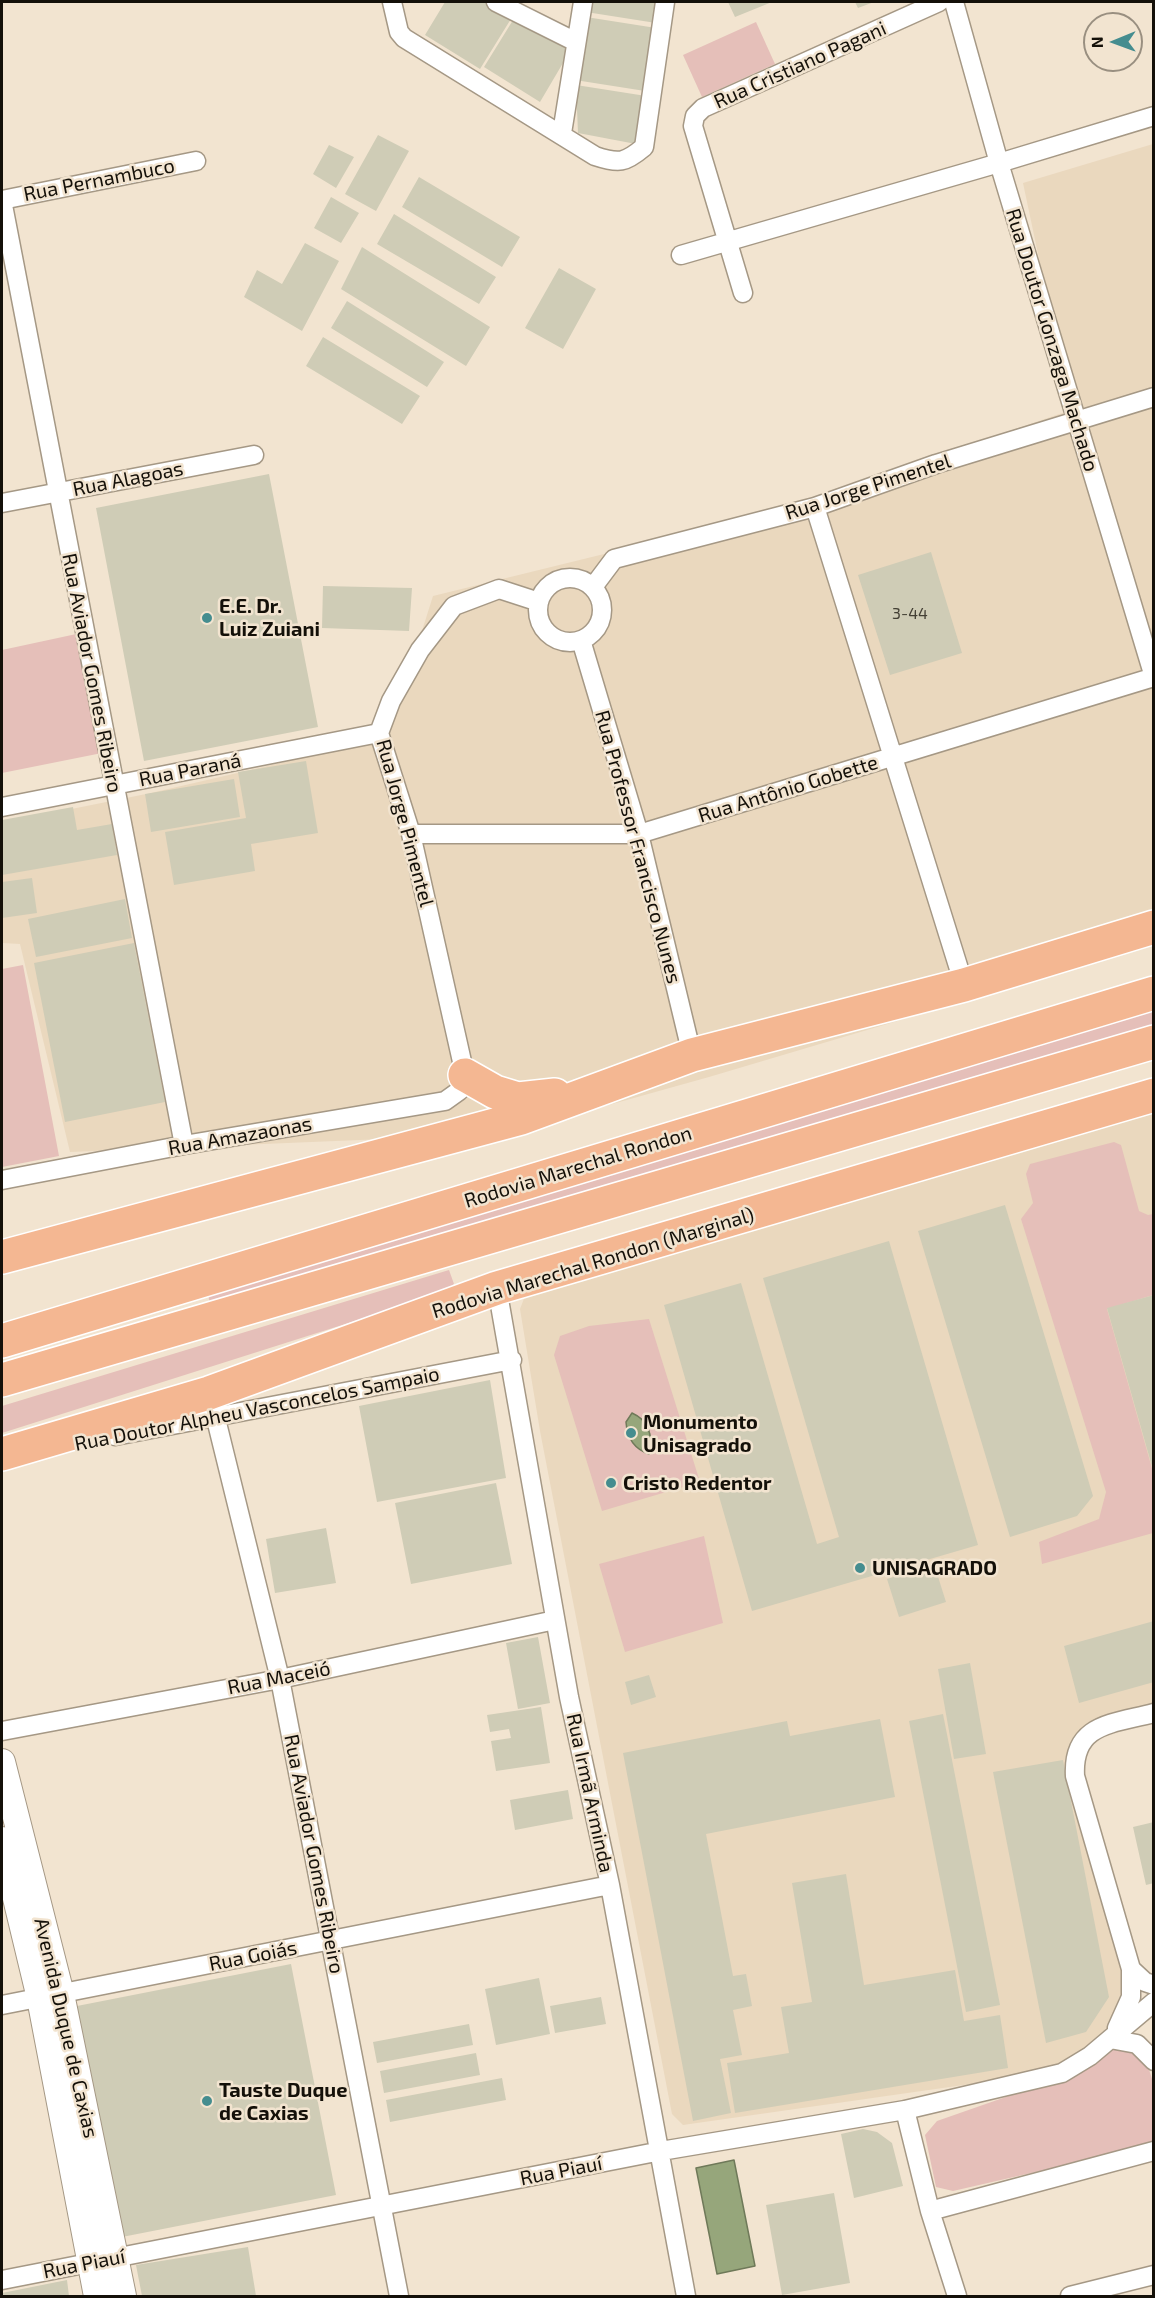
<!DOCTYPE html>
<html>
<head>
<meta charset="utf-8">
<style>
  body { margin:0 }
  #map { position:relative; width:1155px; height:2298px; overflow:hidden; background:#f2e4d0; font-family:"Exo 2",sans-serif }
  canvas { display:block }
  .frame { position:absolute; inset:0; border:3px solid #141009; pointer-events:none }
  .north { position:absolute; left:1083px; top:12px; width:60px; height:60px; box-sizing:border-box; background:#f2e4d0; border:2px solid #998f80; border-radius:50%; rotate:269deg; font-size:16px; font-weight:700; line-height:24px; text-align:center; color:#141009 }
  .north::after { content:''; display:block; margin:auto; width:21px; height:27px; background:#458d8f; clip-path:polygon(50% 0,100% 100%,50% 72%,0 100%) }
</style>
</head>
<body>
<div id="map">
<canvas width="1155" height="2298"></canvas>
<div class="frame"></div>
<div class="north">N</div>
</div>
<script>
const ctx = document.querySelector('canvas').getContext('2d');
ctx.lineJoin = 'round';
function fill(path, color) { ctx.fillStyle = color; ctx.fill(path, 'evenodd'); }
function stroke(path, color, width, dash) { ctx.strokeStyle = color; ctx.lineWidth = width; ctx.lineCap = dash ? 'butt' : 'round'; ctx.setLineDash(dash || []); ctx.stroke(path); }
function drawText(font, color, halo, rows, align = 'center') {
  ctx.font = font + ' "Exo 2",sans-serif'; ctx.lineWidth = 5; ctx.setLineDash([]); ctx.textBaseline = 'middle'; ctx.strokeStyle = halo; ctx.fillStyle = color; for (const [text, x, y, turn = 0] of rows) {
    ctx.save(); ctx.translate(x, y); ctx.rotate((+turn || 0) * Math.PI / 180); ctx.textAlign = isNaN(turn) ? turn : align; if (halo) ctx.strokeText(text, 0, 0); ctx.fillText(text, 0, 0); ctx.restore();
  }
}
const built = new Path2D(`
  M1153 144V945L709 1077 505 1134 70 1152 20 944 2 943V823L151 793 388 738 433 596 767 514 1071 410 1023 183Z
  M1153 1107V1706L1086 1725 1070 1761 1135 1999 1112 2035 1062 2071 683 2125 672 2114 540 1431 520 1309 525 1296Z`);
const green = new Path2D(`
  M756 22 775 64 702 97 683 55Z
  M81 633 102 753 2 773V650Z
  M23 965 59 1156 2 1167V969Z
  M1153 1003V1029L210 1309 207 1282Z
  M1114 1142 1121 1145 1139 1211 1148 1215 1153 1214V1295L1107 1309 1153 1472V1533L1042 1564 1039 1542 1099 1519 1106 1492 1021 1219 1033 1203 1026 1174 1030 1164Z
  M449 1270 454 1284 443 1293 2 1433V1406Z
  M649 1319 700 1482 602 1511 554 1355 560 1336 589 1326Z
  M704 1536 723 1623 625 1652 599 1564Z
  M1117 2047 1131 2049 1145 2057 1153 2082V2145L953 2191 936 2187 925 2135 937 2121 1063 2077Z`);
const water = new Path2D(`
  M632 1413C650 1421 653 1436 649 1454 634 1449 627 1438 626 1422Z
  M734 2160 755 2266 717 2274 696 2168Z`);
const building = new Path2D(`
  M445 2H494L514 14 480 69 425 35Z
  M588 2H660L656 23 586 12Z
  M728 2H772L735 17Z
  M855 2H874L858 8Z
  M518 12 573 46 540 102 484 67Z
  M586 17 656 28 645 91 575 80Z
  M576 85 646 96 636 144 578 133Z
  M378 135 409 151 376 211 345 194Z
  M329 145 354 157 336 188 313 174Z
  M419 177 520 237 502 267 402 207Z
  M331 197 359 213 341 243 314 228Z
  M394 214 496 277 479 304 377 244Z
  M305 243 339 261 302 331 244 297 257 270 282 284Z
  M362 247 490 327 466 366 341 289Z
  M559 268 596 289 563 349 525 328Z
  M347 301 444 362 427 387 331 328Z
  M323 337 420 396 402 424 306 366Z
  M269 474 318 727 144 761 96 508Z
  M931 552 962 653 890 675 858 575Z
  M323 586 412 588 409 631 322 628Z
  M306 761 318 833 251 844 255 871 174 885 165 832 246 818 238 772Z
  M234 779 240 817 151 832 145 794Z
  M73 807 77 830 112 824 117 855 2 875V820Z
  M32 878 37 913 2 918V882Z
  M125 899 132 938 36 957 28 919Z
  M134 943 165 1102 65 1122 34 963Z
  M1005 1205 1093 1496 1077 1516 1010 1537 918 1231Z
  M889 1241 978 1545 752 1611 664 1305 741 1283 817 1544 839 1537 763 1278Z
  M1154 1295V1470H1153L1107 1308Z
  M490 1380 506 1478 377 1502 359 1406Z
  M496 1483 512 1564 411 1584 395 1503Z
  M326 1528 336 1583 275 1593 266 1539Z
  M934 1564 946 1602 899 1617 887 1579Z
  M1154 1621V1682L1079 1703 1064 1646Z
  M538 1637 550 1703 518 1709 506 1643Z
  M970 1663 986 1754 954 1759 938 1669Z
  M649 1675 656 1697 631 1705 625 1682Z
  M541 1707 550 1763 496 1771 491 1741 511 1738 509 1729 490 1732 487 1715Z
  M943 1714 1000 2005 966 2012 909 1721Z
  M880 1719 895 1797 706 1834 733 1976 746 1974 752 2006 733 2010 742 2055 720 2059 731 2113 693 2121 623 1753 787 1721 790 1736Z
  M1063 1760 1109 1997 1086 2032 1046 2043 993 1772Z
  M568 1790 573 1819 515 1830 510 1800Z
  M1154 1822V1883L1146 1885 1133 1827Z
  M846 1874 864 1985 955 1970 964 2021 1000 2015 1008 2068 735 2113 727 2063 789 2053 781 2007 812 2002 792 1883Z
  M291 1964 336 2195 122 2237 77 2006Z
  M539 1978 550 2034 496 2045 485 1989Z
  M601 1997 606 2024 555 2033 550 2006Z
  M469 2024 473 2045 377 2063 373 2042Z
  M476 2053 480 2075 384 2093 380 2071Z
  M502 2078 506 2100 390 2122 386 2100Z
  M863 2129 877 2132 892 2143 903 2186 854 2198 841 2134Z
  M834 2193 850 2283 782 2295 766 2205Z
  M248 2247 256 2296H142L136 2265Z
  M67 2280 69 2296H2V2293Z`);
const street = new Path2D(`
  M392 2 399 32 404 38 595 156C619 164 625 163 644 147L665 2
  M496 2 576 42
  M954 2 999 163 1154 677
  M562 133 583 2
  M2 200 184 1145
  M2 200 196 161
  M681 255 999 163 1154 116
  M743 293 693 126 695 116 703 108 939 2
  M2 503 254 455
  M815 507 964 985
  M538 610a32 32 0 1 1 64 0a32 32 0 1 1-64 0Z
  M593 587 614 559 815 507 936 464 1154 397
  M581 640 639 834 692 1055
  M2 807 379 733
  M411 834H639L1154 677
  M2 1180 184 1145 445 1101 459 1091 465 1075 411 834 379 733 391 701 420 650 454 606 499 589 539 602
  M497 1288 569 1697 610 1885 686 2296
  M215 1415 280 1679 399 2296
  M115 1436 512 1360
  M2 1731 280 1679 555 1620
  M1131 1969 1145 1982 1154 1985
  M2 2005 610 1885
  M1117 2028 1131 1997V1969L1075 1776C1072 1723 1113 1724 1154 1713
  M1110 2039 1137 2044 1154 2061
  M905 2110 930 2211 957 2296
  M930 2211 1154 2151
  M2 2280 661 2151 905 2110 1062 2073 1090 2056 1154 2002
  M1070 2296 1154 2275`);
const secondary = new Path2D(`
  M2 1762 61 1994 123 2296
  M2 1840 40 1998 97 2296`);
const highway = new Path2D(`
  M465 1075 495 1092 518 1099 555 1095
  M2 1257 521 1118 692 1055 964 985 1154 927
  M2 1341 1154 993
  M2 1380 1154 1042
  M2 1454 209 1393 497 1288 1154 1095`);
const markers = [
  [207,618,6,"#458d8f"],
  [631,1433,6,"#458d8f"],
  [611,1483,6,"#458d8f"],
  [860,1568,6,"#458d8f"],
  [207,2101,6,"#458d8f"]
];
const numberNames = [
  ["3-44",910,614]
];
const streetNames = [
  ["Rua Cristiano Pagani",800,65,-24],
  ["Rua Pernambuco",99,180,-11],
  ["Rua Doutor Gonzaga Machado",1052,340,73],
  ["Rua Alagoas",128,479,-11],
  ["Rua Jorge Pimentel",868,487,-18],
  ["Rua Aviador Gomes Ribeiro",92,673,79],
  ["Rua Paraná",190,770,-11],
  ["Rua Antônio Gobette",788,789,-17],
  ["Rua Jorge Pimentel",405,823,75],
  ["Rua Professor Francisco Nunes",638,847,75],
  ["Rua Amazaonas",240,1136,-10],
  ["Rodovia Marechal Rondon",578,1167,-17],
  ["Rodovia Marechal Rondon (Marginal)",593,1263,-17],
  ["Rua Doutor Alpheu Vasconcelos Sampaio",257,1409,-11],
  ["Rua Maceió",279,1678,-11],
  ["Rua Irmã Arminda",590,1793,78],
  ["Rua Aviador Gomes Ribeiro",314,1854,79],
  ["Rua Goiás",253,1956,-11],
  ["Avenida Duque de Caxias",66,2028,77],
  ["Rua Piauí",561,2171,-11],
  ["Rua Piauí",84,2264,-11]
];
const poiNames = [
  ["E.E. Dr.",219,606],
  ["Luiz Zuiani",219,629],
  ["Monumento",643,1422],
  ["Unisagrado",643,1445],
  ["Cristo Redentor",623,1483],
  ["UNISAGRADO",872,1568],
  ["Tauste Duque",219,2090],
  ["de Caxias",219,2113]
];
fill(built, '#ead8be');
fill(green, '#e5bfb9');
fill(water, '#96a67b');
stroke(water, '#6f7959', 1.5);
fill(building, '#cfccb6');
stroke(street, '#a59885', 21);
stroke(secondary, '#a59885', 28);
stroke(highway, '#fff', 36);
stroke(street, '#fff', 18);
stroke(secondary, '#fff', 26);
stroke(highway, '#f4b792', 33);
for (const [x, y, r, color] of markers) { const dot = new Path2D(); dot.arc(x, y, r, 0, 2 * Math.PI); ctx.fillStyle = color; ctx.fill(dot); stroke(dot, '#f2e4d0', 2); }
drawText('16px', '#433f34', null, numberNames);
drawText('20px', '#141009', '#f2e4d0', streetNames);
drawText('bold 20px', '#141009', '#f2e4d0', poiNames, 'left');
</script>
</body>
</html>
